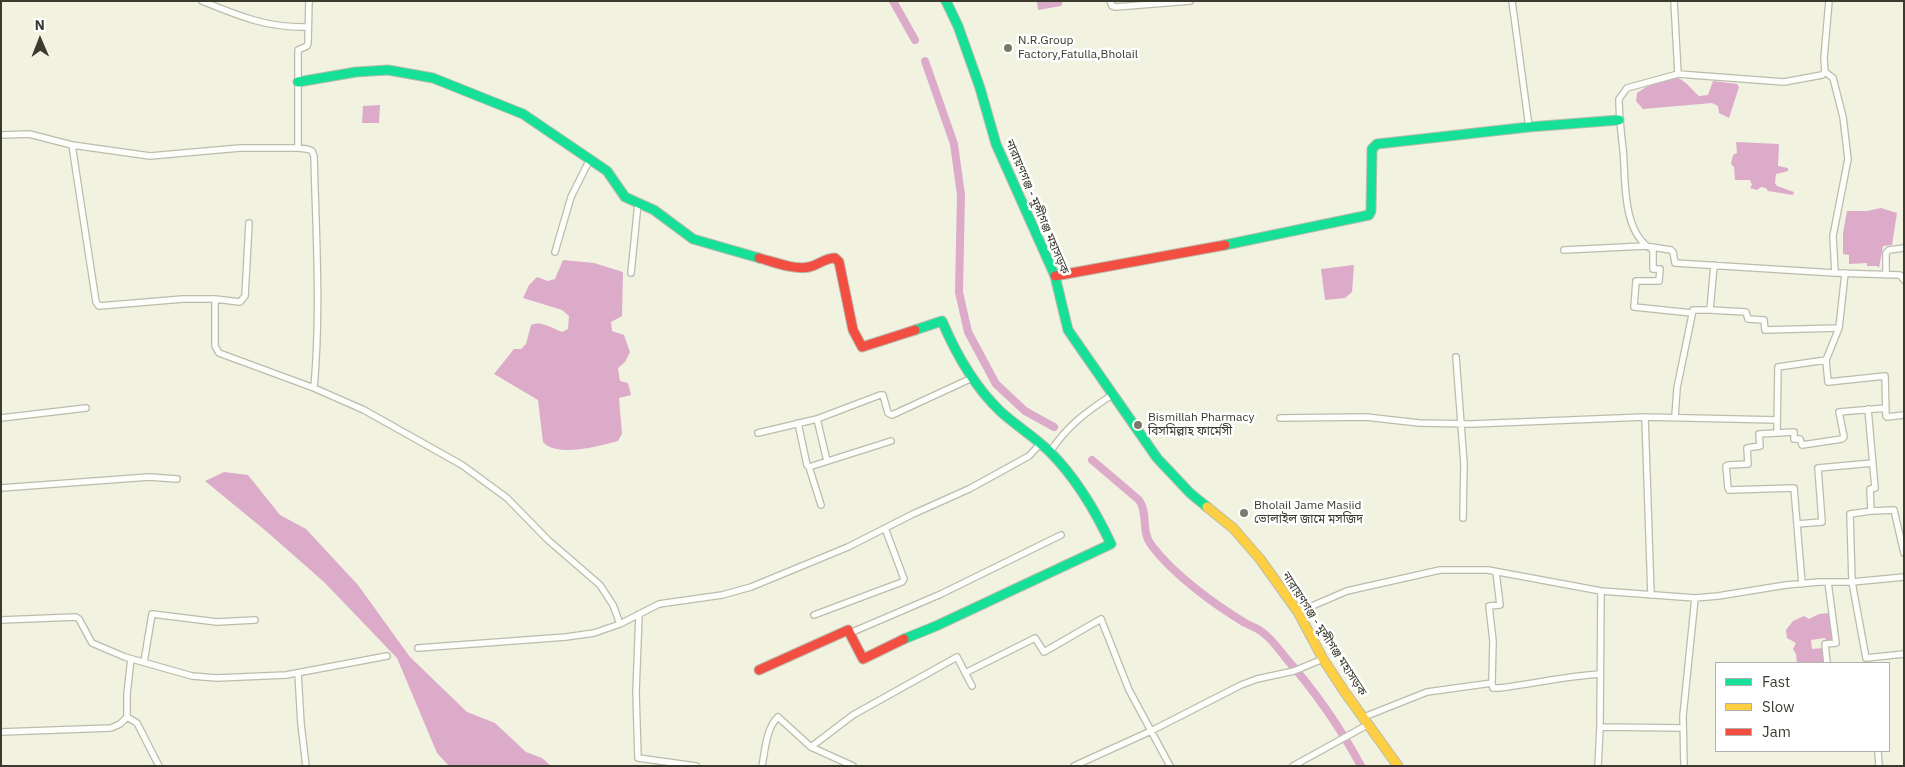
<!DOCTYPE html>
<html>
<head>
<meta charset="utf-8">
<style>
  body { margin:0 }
  #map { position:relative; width:1905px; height:767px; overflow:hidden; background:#f1f2e0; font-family:"IBM Plex Sans",sans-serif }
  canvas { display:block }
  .frame { position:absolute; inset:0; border:2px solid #3a3b2e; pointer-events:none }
  .legend { position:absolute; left:1715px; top:662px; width:175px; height:90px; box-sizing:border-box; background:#fff; border:1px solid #b0b1ab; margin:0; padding:6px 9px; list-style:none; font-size:15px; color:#3a3b2e }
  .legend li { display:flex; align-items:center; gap:10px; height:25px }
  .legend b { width:25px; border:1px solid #b0b1ab }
  .north { position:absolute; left:15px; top:15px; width:50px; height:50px; -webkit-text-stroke:4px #fff; paint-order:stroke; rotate:359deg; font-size:14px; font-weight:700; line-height:20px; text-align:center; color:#3a3b2e }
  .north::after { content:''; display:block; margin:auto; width:18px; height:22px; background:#3a3b2e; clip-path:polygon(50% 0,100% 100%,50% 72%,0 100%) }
</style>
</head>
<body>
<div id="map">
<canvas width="1905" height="767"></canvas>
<div class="frame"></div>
<ul class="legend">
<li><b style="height:6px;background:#16e098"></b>Fast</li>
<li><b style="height:6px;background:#ffcf43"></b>Slow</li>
<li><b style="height:6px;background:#f24e42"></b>Jam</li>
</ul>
<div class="north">N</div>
</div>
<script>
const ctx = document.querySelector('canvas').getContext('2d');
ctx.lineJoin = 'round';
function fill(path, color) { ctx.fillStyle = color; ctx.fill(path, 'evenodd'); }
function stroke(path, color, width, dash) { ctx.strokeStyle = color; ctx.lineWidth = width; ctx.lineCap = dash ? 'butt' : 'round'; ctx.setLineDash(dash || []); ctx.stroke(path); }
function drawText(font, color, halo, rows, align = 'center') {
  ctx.font = font + ' "IBM Plex Sans","Noto Sans Bengali",sans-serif'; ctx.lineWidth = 5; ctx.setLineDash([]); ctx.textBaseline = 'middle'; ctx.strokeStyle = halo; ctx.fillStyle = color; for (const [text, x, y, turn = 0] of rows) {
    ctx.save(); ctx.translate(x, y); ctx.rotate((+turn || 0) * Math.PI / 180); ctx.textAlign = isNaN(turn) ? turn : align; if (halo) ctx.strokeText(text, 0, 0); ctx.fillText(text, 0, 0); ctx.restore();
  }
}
const water = new Path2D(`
  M1037 1H1063L1061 6 1038 10Z
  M1678 78C1687 82 1692 90 1699 96L1708 95 1713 81 1737 84 1739 87 1729 118 1719 113 1718 106 1712 103 1643 109 1636 101 1637 93 1646 87 1659 82Z
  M380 105 379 123H362L363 106Z
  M1736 142 1779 144 1778 166 1788 168V171L1776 174 1775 183 1777 186 1794 192 1793 195 1768 191 1766 188 1761 187 1757 190 1750 188 1752 185 1750 180H1735L1734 167 1731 164 1733 155 1737 153Z
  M1881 208 1897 213 1892 245 1883 246 1879 268 1877 266H1867V263L1849 264V255L1843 254V233L1847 211H1867Z
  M563 260 594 263 623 272 622 316 611 322 612 331 624 335 630 352 625 362 618 368 620 381 628 383 631 395 619 398 622 434 618 441C599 446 557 458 543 442L538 400 494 374 514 349H521L526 344 531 325C541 320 552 328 562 332L568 329 569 316 562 310 523 298 529 285 537 277 548 281 555 279Z
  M1354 265 1352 292 1345 298 1325 300 1321 269Z
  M224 472 248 475 280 515 306 529 358 585 410 657 467 712 495 723 526 752 542 758 551 766H449L437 753 397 658 324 582 266 531 205 481Z
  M1830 613 1834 641H1826L1825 638 1811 640 1812 649 1823 648 1825 663H1797L1796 654 1793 649 1796 643 1787 638 1786 630 1793 621 1804 616 1809 619 1819 614Z`);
const canal = new Path2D(`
  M893 1 915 40
  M925 61 954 144 961 195 959 292 968 332 996 384 1025 411 1054 427
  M1092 460 1139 500C1149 514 1140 531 1152 546 1174 575 1214 604 1245 623 1251 626 1257 628 1262 632 1271 638 1278 648 1285 657 1314 690 1340 727 1361 766`);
const street = new Path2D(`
  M202 1C239 16 267 28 308 27
  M1110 1 1112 6 1116 7 1190 1
  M1512 1 1529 127
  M1674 1 1678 74
  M1829 1 1824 58 1825 72 1833 78 1843 117 1848 159 1833 236 1835 273 1900 275 1904 280
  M1 135 29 134 72 145 96 302 99 306 183 299H215L240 302 245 296 249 223
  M72 145 150 156 240 148H298L307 149 312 151 314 156C316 234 321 310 314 388
  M298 148V50L307 46 308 43 309 1
  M1564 250 1645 246 1671 250 1673 252 1675 263 1835 273
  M555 252 571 197 590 159
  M631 273 638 203
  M1886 275V253L1889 250 1904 248
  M215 299V346L219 353 314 388 364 410 462 465 507 498 548 540 600 585 613 605 620 624
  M1710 310 1746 312 1748 319 1764 320 1765 330 1839 328
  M1692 313 1634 307 1636 281H1659L1660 269H1653V250C1621 233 1626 179 1623 149 1621 132 1619 116 1619 99L1627 88 1678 74 1784 82 1822 75 1825 72
  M1456 357 1464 464 1463 518
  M1826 360 1828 382 1885 376 1886 416 1887 417 1904 415
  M1868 409 1875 488 1870 489 1871 511 1850 514 1852 582 1866 658 1904 654
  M1645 417 1651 595
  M1675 417 1677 388 1693 310H1710L1714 265
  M1 418 86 408
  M1280 418 1366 417 1419 423 1471 424 1645 417 1777 420
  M817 419 827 461
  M798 423 807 465 809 467 891 441
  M758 433 817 419 880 395H883L888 413 892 415 972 378
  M1777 433 1794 432V439H1800L1802 445 1842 439 1844 437 1839 412 1886 408
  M1050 452C1067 426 1086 412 1112 395
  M809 467 821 505
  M1 488 149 477 177 479
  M1871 511 1894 510 1904 553
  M1797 524 1822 522 1818 468 1873 463
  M1802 584 1794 488 1729 490 1728 488 1726 466 1728 465 1748 464 1747 448 1760 446 1759 434 1777 433 1778 367 1826 360 1839 328 1845 273
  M1298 612 1347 591 1440 570H1488L1601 591 1695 598 1718 596 1786 585 1819 582H1852L1904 577
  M639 614 636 692 638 758 696 766
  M814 615 902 582 904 579 885 528
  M1 620 76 617 79 619 92 643 125 657 192 676 217 678 286 675 387 656
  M850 633 941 594 1061 535
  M418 648 566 637 594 633 620 624 659 604 722 595 751 587 848 547 913 514 969 489 1029 456 1040 444
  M144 662 152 614 217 622 255 620
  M1827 663 1825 644 1836 643 1828 582
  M298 673 301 724 306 766
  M965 673 1035 638 1044 652 1101 619 1129 690 1170 766
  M1492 683 1493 688H1499C1533 684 1566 676 1600 674
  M127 717 137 723 159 766
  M1364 717 1427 692 1492 683 1493 641 1489 606 1500 605 1496 572
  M1600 727 1601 591
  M1 732 111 728 120 724 127 717V694L131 659
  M811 747 853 715 957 657 972 686
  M1878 751 1879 766
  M762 766C765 751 766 728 778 717L811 747 853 766
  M1074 766 1151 731 1241 685 1257 679 1294 671 1323 659
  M1293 766 1369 724
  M1598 766 1600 727 1683 728
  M1684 766 1683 716 1695 598`);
const fast = new Path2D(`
  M946 1 958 26 980 88 996 144 1055 276 1068 330 1157 458 1190 493 1207 507
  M298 82 356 72 388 70 433 78 523 114 607 171 625 197 654 210 693 239 759 258
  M1225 245 1369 215 1371 211 1372 149 1377 144 1529 127 1619 120
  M904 639 936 626 1111 544C1095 510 1077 479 1050 452 1035 437 1015 425 1000 411 973 385 956 354 942 321L915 330`);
const slow = new Path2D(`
  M1207 507 1233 528 1260 559 1298 612 1323 659 1344 691 1398 766`);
const jam = new Path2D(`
  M759 258C774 262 794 270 809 267 818 265 825 258 835 258L839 262 853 330 862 347 915 330
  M1055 276 1225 245
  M759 670 848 630 863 659 904 639`);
const markers = [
  [1008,48,5,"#7a7b6c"],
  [1138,425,5,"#7a7b6c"],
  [1244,513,5,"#7a7b6c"]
];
const poiNames = [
  ["N.R.Group",1018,41],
  ["Factory,Fatulla,Bholail",1018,55],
  ["Bismillah Pharmacy",1148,418],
  ["বিসমিল্লাহ ফার্মেসী",1148,432],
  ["Bholail Jame Masjid",1254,506],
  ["ভোলাইল জামে মসজিদ",1254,520]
];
const streetNames = [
  ["নারায়ণগঞ্জ - মুন্সীগঞ্জ মহাসড়ক",1037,207,67],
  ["নারায়ণগঞ্জ - মুন্সীগঞ্জ মহাসড়ক",1324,634,57]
];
fill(water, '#dcabca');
stroke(canal, '#dcabca', 8);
stroke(street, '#bbbcad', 8);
stroke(fast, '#bbbcad', 11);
stroke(slow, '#bbbcad', 11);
stroke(jam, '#bbbcad', 11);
stroke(street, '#fdfdfa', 5.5);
stroke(fast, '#16e098', 9);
stroke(slow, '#ffcf43', 9);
stroke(jam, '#f24e42', 9);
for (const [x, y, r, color] of markers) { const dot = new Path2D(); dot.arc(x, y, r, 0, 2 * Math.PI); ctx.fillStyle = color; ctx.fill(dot); stroke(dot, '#fff', 2); }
drawText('12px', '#3a3b2e', '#fff', poiNames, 'left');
drawText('12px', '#3a3b2e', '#fff', streetNames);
</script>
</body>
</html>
